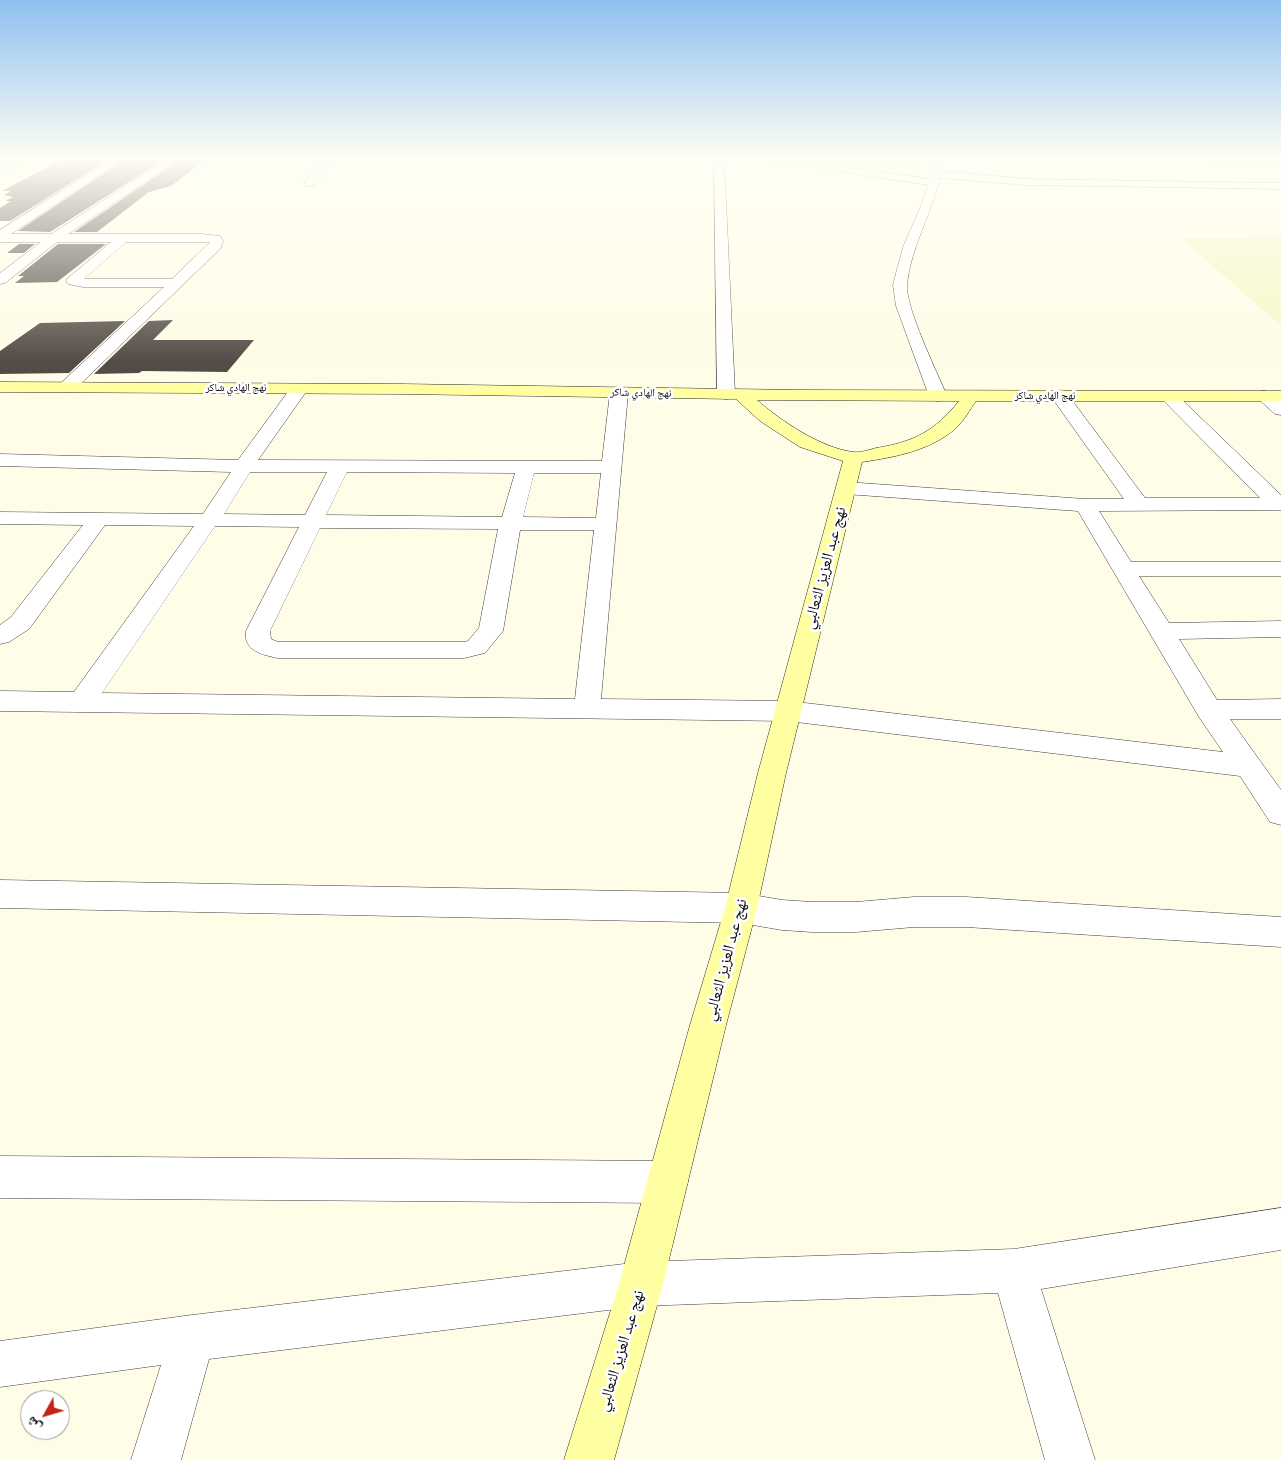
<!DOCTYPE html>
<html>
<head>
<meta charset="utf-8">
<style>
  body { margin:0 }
  #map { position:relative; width:1281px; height:1460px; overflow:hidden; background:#fffde7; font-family:Bitter,"Noto Naskh Arabic",serif }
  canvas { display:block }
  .north { position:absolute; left:20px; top:1390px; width:50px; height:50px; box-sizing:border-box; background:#fff; border:1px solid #9d9d9d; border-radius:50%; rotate:231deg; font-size:14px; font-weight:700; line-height:20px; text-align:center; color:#0a0a0a }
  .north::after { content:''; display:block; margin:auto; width:18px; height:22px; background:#c32419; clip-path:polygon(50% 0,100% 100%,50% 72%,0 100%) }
</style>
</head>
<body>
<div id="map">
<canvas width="1281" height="1460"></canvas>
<div class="north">ش</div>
</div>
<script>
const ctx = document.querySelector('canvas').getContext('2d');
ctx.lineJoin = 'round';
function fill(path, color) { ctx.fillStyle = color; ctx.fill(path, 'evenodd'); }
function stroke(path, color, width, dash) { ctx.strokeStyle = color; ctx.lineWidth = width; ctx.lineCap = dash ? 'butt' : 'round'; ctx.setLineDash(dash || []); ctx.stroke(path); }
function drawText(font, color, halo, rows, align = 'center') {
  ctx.font = font + ' Bitter,"Noto Naskh Arabic",serif'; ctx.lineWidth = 5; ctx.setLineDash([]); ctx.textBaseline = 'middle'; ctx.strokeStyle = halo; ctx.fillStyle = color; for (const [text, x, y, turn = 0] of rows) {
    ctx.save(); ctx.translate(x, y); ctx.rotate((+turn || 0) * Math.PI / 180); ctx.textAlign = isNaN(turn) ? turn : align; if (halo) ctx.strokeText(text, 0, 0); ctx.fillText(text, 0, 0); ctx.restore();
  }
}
const farmland = new Path2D(`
  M791 158H922L918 175Z
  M1281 237V326L1181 238Z`);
const building = new Path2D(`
  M65 158H111L10 221H0V208L11 201H5L13 197 4 195 11 191H2Z
  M127 158H167L50 232 18 231Z
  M183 158H208L171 186 149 192 97 232H74Z
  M19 244H35L24 253H7Z
  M58 244H106L57 282 15 283 24 276H18Z
  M173 320 153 340H254L227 372 142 371 139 373 94 374 149 321Z
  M125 321 69 373 0 374V351L40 323Z`);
const street = new Path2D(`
  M17 158H29L0 175V168Z
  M114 158H125L11 234H51L170 158H181L68 234H201L220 236 223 241 221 248 73 391 67 392 61 391 58 387 61 383 164 287H83L68 284 66 281 68 278 111 242H57L5 283 0 284V273L41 242H0V230ZM126 242H210L172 279H84Z
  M327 158H337L313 186H305L304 184 305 182Z
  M714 158H724L735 394 732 398 726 399 720 398 717 394Z
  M766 158H789L929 179 935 158H945L942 171 1026 179 1281 183V189L1026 185 940 178C932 213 911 247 907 284 905 307 937 372 947 396L944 400 938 401 932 400 929 396 896 306 893 285 903 247 923 201 928 185 771 161Z
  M1207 158 1281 159V165C1266 165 1217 167 1207 158Z
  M299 384 305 385 308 389 258 460 602 461 610 393 613 389 619 388 625 389 628 393 601 699 788 701 1223 752 1199 717 1078 511 846 494 839 492 836 488 839 484 846 482 1085 499H1124L1050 395 1053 391 1059 390 1065 391 1145 498H1260L1160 397 1163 393 1169 392 1175 393 1281 495V510L1099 511 1131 562H1281V576H1139L1169 623 1281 621V637L1179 639 1217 700 1281 699V719H1230L1281 790V825L1270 822 1240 776 788 721 0 711V691L74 692 194 526 105 525 29 629 9 642 0 644V625L11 617 83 525 0 524V512L203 514 231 472 0 466V454L238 460 293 385ZM250 472H327L305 515 224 514ZM347 472 515 473 502 517 326 515ZM534 473H601L596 518 523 517ZM215 526 299 527 246 631C243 651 263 655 278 658H464L485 653 503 631 520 530H594L575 699 102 693ZM320 528 498 529 479 628 468 641 464 642H278L271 639 270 631Z
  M1264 391 1270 392 1281 401V415L1275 414 1255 396 1258 392Z
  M0 880 741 893 782 900 812 902H856L914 897H966L1281 917V947L966 927H914L856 932H812L782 930 741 923 0 908Z
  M0 1156 667 1161 682 1167 688 1182 682 1197 667 1203 0 1198Z
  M1281 1208V1250L1041 1289 1095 1460H1045L998 1293 641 1306 209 1359 181 1460H131L161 1365 0 1387V1341L192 1315 641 1262 1014 1249Z`);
const secondary = new Path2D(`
  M0 382 401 384 799 390 1281 391V401H976C970 409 964 421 955 429 929 451 895 457 862 462L786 773 757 908 726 1025 663 1284 614 1460H564L619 1284 690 1025 725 908 758 773 843 461 800 447 760 421 736 399 401 394 0 392ZM757 400 959 401C935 431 914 442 876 448 869 450 860 453 853 452 821 448 781 421 757 400Z`);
const farStreetnames = [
  ["نهج الهادي شاكر",236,388],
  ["نهج الهادي شاكر",641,393,1],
  ["نهج الهادي شاكر",1045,396]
];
const nearStreetnames = [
  ["نهج عبد العزيز الثعالبي",825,568,-75],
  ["نهج عبد العزيز الثعالبي",726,960,-75],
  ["نهج عبد العزيز الثعالبي",621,1351,-73]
];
fill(farmland, '#f5f7c5');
fill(building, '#534c46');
stroke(street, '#3d3d3d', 1);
stroke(secondary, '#2c2c2c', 1);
fill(street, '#fff');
fill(secondary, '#ffffa2');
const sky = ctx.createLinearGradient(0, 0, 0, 362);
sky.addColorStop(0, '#8ec0f0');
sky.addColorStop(0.44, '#fffef4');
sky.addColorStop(1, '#fffef400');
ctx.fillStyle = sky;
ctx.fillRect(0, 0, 1281, 362);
drawText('11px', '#0a0a0a', '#fff', farStreetnames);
drawText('16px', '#0a0a0a', '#fff', nearStreetnames);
</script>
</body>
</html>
